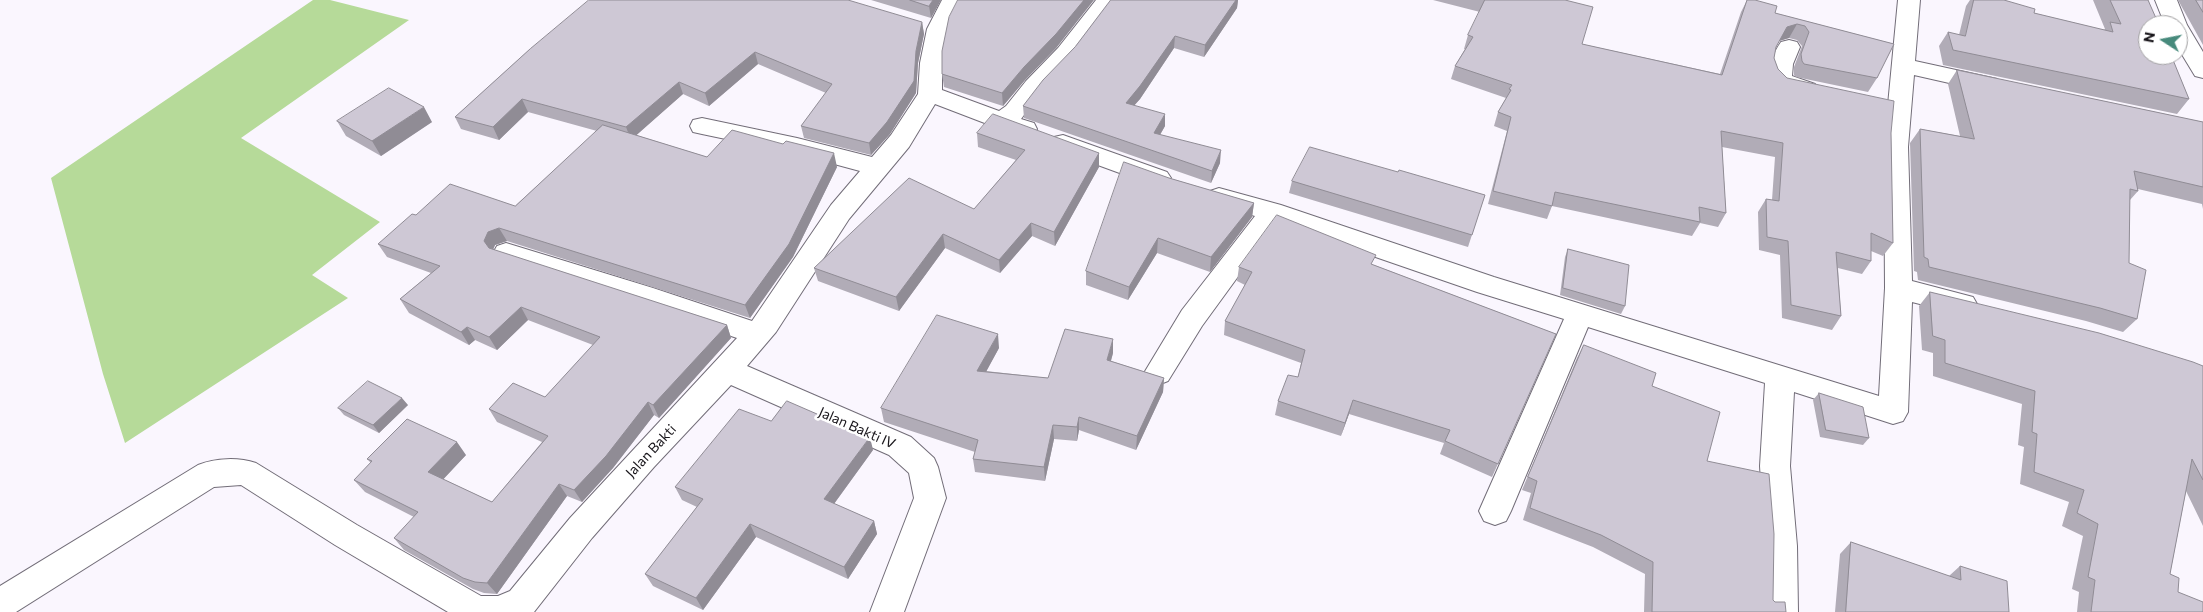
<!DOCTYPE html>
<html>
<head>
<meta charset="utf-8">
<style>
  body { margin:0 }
  #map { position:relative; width:2203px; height:612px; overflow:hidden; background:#faf6fe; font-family:Commissioner,sans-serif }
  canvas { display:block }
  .north { position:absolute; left:2138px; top:15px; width:50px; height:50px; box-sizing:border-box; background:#fff; border:1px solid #a3a2a4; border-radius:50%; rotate:281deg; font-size:14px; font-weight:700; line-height:20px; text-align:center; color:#19161b }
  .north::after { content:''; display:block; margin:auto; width:18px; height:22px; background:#478a7c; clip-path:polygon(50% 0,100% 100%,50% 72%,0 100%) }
</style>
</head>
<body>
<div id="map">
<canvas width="2203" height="612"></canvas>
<div class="north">N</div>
</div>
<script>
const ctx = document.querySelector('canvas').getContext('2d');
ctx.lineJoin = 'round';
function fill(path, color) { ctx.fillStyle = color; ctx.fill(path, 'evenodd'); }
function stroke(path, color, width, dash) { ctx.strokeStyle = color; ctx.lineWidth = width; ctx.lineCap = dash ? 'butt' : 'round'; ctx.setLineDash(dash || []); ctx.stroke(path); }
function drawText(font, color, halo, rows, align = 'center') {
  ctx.font = font + ' Commissioner,sans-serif'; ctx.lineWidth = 5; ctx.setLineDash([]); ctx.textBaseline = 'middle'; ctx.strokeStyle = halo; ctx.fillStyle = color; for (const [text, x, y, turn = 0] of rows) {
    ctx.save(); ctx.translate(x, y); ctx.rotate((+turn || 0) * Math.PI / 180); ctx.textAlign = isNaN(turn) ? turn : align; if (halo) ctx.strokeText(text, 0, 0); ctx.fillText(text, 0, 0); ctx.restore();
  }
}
const green = new Path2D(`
  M313 0H330L409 20 241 138 380 222 312 275 348 298 125 443 103 374 51 178Z`);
const minor = new Path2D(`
  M942 0H964L949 29 942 63V90L999 111 1006 106 1026 81 1058 48 1096 0H1118L1074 58 1042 91 1021 119 1034 123 1037 129 1034 135 1025 137 1016 135 935 104 909 147 849 219 776 332 747 366 911 437 934 458 938 467 946 498 904 612H870L914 498 909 473 889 455 731 385 654 467 592 538 534 612H448L335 545 241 485 214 487 16 612H0V586L198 465C216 458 238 457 256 463L357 525 481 596H498L510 591 570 518 737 338 634 303 497 260 493 253 497 246 506 243 653 288 752 321 831 205 860 171 797 154 702 134 693 132 690 126 693 120 702 118 797 138 872 157 891 135 918 94 920 63 927 29Z
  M1898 0H1920L1915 61 1997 79 2001 84 1997 89 1989 92 1914 75 1908 147 1912 281 1973 297 1977 304 1973 311 1963 315 1912 302 1908 412 1903 421 1893 424 1794 392 1790 466 1797 546 1798 612H1764L1765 546 1760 466 1765 383 1588 327 1511 511 1506 521 1495 525 1484 521 1479 511 1564 319 1477 292 1277 223 1202 326 1168 381 1158 385 1148 381 1144 373 1182 310 1255 216 1210 203 1206 197 1210 191 1219 188 1281 205 1494 277 1879 396 1885 288 1884 147Z
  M2155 0H2177L2187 25 2203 52V78L2195 76 2178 48V25H2165Z
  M1789 40 1797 42 1800 47 1793 64 1792 76 1815 84 1819 89 1815 94C1807 97 1801 95 1792 93 1762 85 1766 64 1781 42Z
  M1063 135 1167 172 1171 178 1167 184 1158 187 1054 149 1051 143 1054 137Z`);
const wall = new Path2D(`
  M871 0H941L931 18Z
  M1111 0H1238L1237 8 1204 57 1174 48 1140 99 1134 105 1165 126 1160 135 1220 163 1211 183 1024 118 1023 106 1075 47Z
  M1433 0H1565L1582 44 1720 74 1741 12 1747 0 1775 13 1894 44 1877 78 1868 92 1796 77 1794 75V67L1802 46 1797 40 1789 38 1779 41 1776 48 1774 58 1778 69 1787 78 1891 133 1893 243 1883 256 1871 251V261L1862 274 1838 268 1841 316 1832 330 1782 318 1780 255 1759 250 1758 212 1766 199 1772 200 1775 157 1722 147 1726 213 1718 227 1700 223 1692 236 1552 206 1547 219 1488 204 1507 131 1494 126 1498 112 1506 98 1451 79 1455 66 1465 49H1464L1468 35 1480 12Z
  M1970 0H2004L2034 13 2104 30 2105 29 2093 0H2148L2189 99 2177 114 1943 65 1939 46 1948 32 1959 35 1966 6Z
  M2178 0H2203V45Z
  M922 22 924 34 918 63 916 93 890 134 871 155 804 138 801 126 826 93 758 64 709 106 683 94 636 135 707 157 837 167 793 257 750 318 507 241 495 245 493 250 727 325 731 338 659 418 654 415 613 468 582 502 567 496 497 594 484 593 473 589 404 550 394 538 414 517 365 492 354 480 371 463 367 459 466 455 443 479 492 502 542 442 497 422 489 409 545 397 593 345 528 320 497 350 475 340 469 345 409 313 400 299 431 273 387 257 378 244 416 215 515 206 597 131 528 112 499 140 461 129 455 117 530 49Z
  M1057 47 1025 80 1003 106 944 87 942 74Z
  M1957 70 2203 122V209L2202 204 2138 189V191L2130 200 2129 263 2137 319 2123 332 2086 321 1918 280 1917 272 1914 271 1910 143 1920 129 1960 136 1948 84Z
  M337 121 432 122 381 156 346 136Z
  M977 133 1099 153V167L1055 246 1032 236 1000 273 945 248 899 311 818 281 814 268 974 209 1016 160 978 147Z
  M1398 172 1485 195 1468 247 1289 193 1292 181Z
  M1169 178 1254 203 1252 217 1210 272 1157 253 1128 300 1086 285V271Z
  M1568 249 1625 306 1621 314 1560 295 1565 257Z
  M1374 265 1556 334 1492 477 1440 454 1444 443 1349 414 1341 436 1275 415 1278 401 1298 377 1301 363 1224 335 1225 321 1245 285 1237 281 1239 267Z
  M1930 292 2203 366V526L2186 491 2170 574 2178 592 2203 612H2077L2079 592 2072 589 2083 536 2062 526 2069 502 2020 484 2024 447 2018 445 2022 404 1933 376V353L1922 350 1919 306Z
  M1584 345 1652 386 1707 461 1773 600 1786 612H1644L1645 574 1593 547 1523 520 1531 493 1522 490 1577 358Z
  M999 348 986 371 1048 378 1113 353 1111 361 1164 378 1163 392 1136 450 1079 430 1077 441 1054 439 1045 481 975 472 973 459 975 452 884 422 881 408Z
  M1819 393 1869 438 1863 445 1820 437 1813 400Z
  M408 405 379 433 344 415 338 408Z
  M873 450 834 504 874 521 877 534 848 579 756 537 703 610 653 586 645 574 697 507 682 500 675 487Z
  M1851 542 1949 576 1960 566 2009 612H1835L1840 554Z`);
const shadedWall = new Path2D(`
  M933 0H941L931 18 929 6Z
  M1084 0H1094L1057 47 1025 80 1003 106 1002 93 1024 67Z
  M1236 0H1238L1237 8 1204 57 1205 45Z
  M922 22 924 34 918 63 916 93 890 134 871 155 869 143 916 51Z
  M1797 24 1789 38 1779 41 1787 27Z
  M1175 36 1174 48 1140 99 1126 115V103Z
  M755 52 758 64 709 106 705 93Z
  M679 82 683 94 631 140 626 127Z
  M522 99 528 112 499 140 493 127Z
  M424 107 432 122 381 156 372 141Z
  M1165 114V126L1154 145V133Z
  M1221 150 1220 163 1211 183 1212 171Z
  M834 153 837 167 793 257 750 318 745 305Z
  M1099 153V167L1055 246 1054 232Z
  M1254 203 1252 217 1210 272 1211 257Z
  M1031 223 1032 236 1000 273 999 260Z
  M499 228 507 241 495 245 491 254 484 241 488 232Z
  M943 234 945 248 899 311 896 297Z
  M1158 238 1157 253 1128 300 1129 287Z
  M521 307 528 320 497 350 489 337Z
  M727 325 731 338 659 418 653 405Z
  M467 327 475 340 469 345 461 332Z
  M998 334 999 348 979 385 977 371Z
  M1113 339V353L1107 374V360Z
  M1164 378 1163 392 1136 450 1137 436Z
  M402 398 408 405 379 433 373 425Z
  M1353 400 1349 414 1341 436 1345 423Z
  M648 402 654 415 613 468 582 502 574 490Z
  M1079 417V430L1077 441V427Z
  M1053 425 1054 439 1045 481 1044 467Z
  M870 437 873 450 828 512 824 499Z
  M457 442 466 455 438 485 428 472Z
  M559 484 567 496 497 594 487 583Z
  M874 521 877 534 848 579 844 567Z
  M750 524 756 537 703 610 696 598Z`);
const building = new Path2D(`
  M589 0H848L922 22 916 51 914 81 887 122 869 143 801 126 832 84 755 52 705 93 679 82 626 127 522 99 493 127 455 117 530 49Z
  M910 0H933L929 6Z
  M958 0H1084L1056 34 1024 67 1002 93 942 74V51L949 17Z
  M1111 0H1236L1205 45 1175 36 1140 86 1126 103 1165 114 1154 133 1221 150 1212 171 1023 106 1043 80 1075 47Z
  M1485 0H1565L1593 7 1582 44 1722 75 1747 0H1755L1777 6 1775 13 1894 44 1877 78 1804 64 1802 61 1801 54 1809 32 1805 26 1797 24 1787 27 1776 47 1774 58 1778 69 1787 78 1894 101 1891 133 1893 243 1871 233V261L1836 252 1841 316 1791 305 1788 241 1767 237 1766 199 1779 201 1783 143 1721 131 1726 213 1699 207 1700 222 1555 192 1552 206 1493 191 1511 117 1498 112 1511 90 1509 89 1512 85 1455 66 1473 37 1468 35Z
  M1974 0H2004L2035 9 2034 13 2113 32 2110 22 2121 24 2110 0H2148L2159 25H2148V55H2171L2189 99 1953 50 1948 32 1965 36Z
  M2196 0H2203V12Z
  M1957 70 2203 122V187L2134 171 2138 191 2130 189 2129 263 2146 270 2137 319 2100 308 1929 267 1928 259 1924 257 1920 129 1974 139Z
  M389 88 424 107 372 141 337 121Z
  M993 114 1099 153 1054 232 1031 223 999 260 943 234 896 297 814 268 909 178 974 209 1025 150 977 133Z
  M603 125 707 157 732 130 783 144 786 141 834 153 789 244 745 305 499 228 488 232 484 241 489 248 727 325 653 405 648 402 606 456 574 490 559 484 487 583 475 582 463 578 394 538 418 512 354 480 372 461 367 459 407 419 457 442 428 472 492 502 548 436 489 409 513 383 545 397 600 337 521 307 489 337 467 327 461 332 400 299 440 266 378 244 412 214 416 215 450 184 515 206Z
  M1310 147 1398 172 1399 170 1485 195 1472 235 1292 181Z
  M1124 162 1169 178 1254 203 1211 257 1158 238 1129 287 1086 271Z
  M1277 215 1376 255 1371 264 1556 334 1498 464 1445 441 1450 430 1353 400 1345 423 1278 401 1288 375 1298 377 1305 350 1225 321 1252 272 1239 267Z
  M1568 249 1629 265 1625 306 1563 288Z
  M1930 292 2099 333 2193 362 2203 366V480L2192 459 2170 574 2179 578 2178 592 2203 602V612H2091L2095 580 2088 577 2098 524 2077 513 2084 490 2034 472 2037 434 2032 432 2035 391 1945 363V340L1933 336Z
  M937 315 998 334 977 371 1048 378 1065 329 1113 339 1107 360 1164 378 1137 436 1079 417 1077 427 1053 425 1044 467 973 459 978 440 881 408Z
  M1584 345 1656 373 1652 386 1720 412 1707 461 1769 474 1774 534 1773 600 1775 602H1785L1786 612H1652L1653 562 1601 535 1530 508 1537 481 1528 477Z
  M368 381 402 398 373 425 338 408Z
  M1819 393 1863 407 1869 438 1826 430Z
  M787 401 870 437 824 499 874 521 844 567 750 524 696 598 645 574 703 499 675 487 739 409 771 421Z
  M1851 542 1961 580 1960 566 2007 581 2009 612H1846Z`);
const streetNames = [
  ["Jalan Bakti IV",857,428,24],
  ["Jalan Bakti",651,451,-47]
];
fill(green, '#b6da99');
stroke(minor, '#726d78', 2);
fill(minor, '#fff');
fill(wall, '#b1acb7');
fill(shadedWall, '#908c95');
fill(building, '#cec8d5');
stroke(building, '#908c95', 1);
drawText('14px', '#19161b', '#fff', streetNames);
</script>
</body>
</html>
